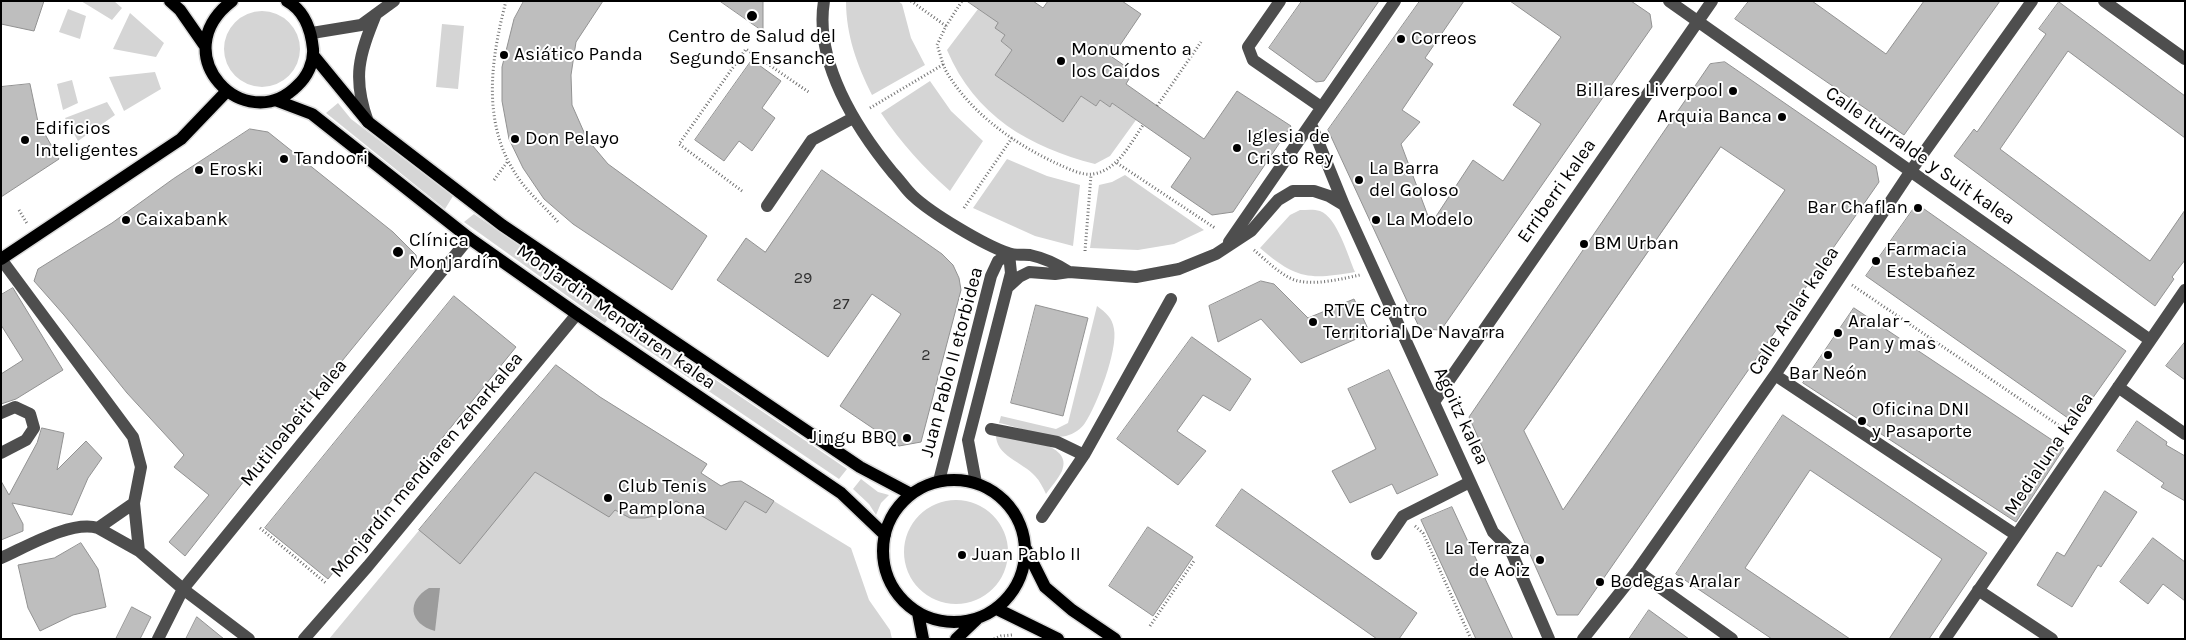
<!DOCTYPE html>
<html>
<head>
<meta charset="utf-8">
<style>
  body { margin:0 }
  #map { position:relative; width:2186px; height:640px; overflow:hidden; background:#fff; font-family:Karla,sans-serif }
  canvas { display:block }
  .frame { position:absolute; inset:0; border:2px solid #000; pointer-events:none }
</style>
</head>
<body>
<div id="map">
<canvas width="2186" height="640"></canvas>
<div class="frame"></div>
</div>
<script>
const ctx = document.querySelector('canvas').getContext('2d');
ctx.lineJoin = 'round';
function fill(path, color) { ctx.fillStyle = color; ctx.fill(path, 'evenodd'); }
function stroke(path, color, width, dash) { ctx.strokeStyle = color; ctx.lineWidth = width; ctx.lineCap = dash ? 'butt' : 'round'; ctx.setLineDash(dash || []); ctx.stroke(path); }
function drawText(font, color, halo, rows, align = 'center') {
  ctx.font = font + ' Karla,sans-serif'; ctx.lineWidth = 4; ctx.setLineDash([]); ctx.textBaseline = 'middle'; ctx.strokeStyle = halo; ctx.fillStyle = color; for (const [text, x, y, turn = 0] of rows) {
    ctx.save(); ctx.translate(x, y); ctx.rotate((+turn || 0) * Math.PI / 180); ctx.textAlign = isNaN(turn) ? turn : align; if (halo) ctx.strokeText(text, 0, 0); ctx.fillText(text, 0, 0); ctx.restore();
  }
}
const green = new Path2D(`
  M81 1H114L122 8 112 20Z
  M846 1H898L902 4 911 38 925 65 872 95C857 65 846 35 846 1Z
  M68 9 86 16 80 39 59 32Z
  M978 9 998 23 1005 35 1001 41 1012 50 995 75 1063 122 1081 96 1096 106 1100 100 1110 107 1112 103 1136 120 1110 156 1095 164C1029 147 975 116 947 50Z
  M224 49a38 38 0 1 1 76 0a38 38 0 1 1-76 0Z
  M130 13 164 43 156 57 113 49Z
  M442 24 464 26 458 89 436 87Z
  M155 72 161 89 124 111 109 77Z
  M72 80 78 103 63 110 57 84Z
  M930 81 951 111 983 141 950 191C923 167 901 143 881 113Z
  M107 102 115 115 78 141 65 118Z
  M338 103 351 119 453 196 445 209 326 113Z
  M1007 159 1047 176 1080 185 1073 246 1035 236 973 208Z
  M1125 175 1204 230 1174 244 1138 250 1090 248 1099 185 1112 182Z
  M1300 210C1306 210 1314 209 1320 211 1337 217 1348 256 1355 272 1309 280 1296 279 1260 248L1290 215Z
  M474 214 614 311 605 323 464 222Z
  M1097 306C1106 313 1112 317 1114 329 1118 350 1097 405 1085 423 1081 429 1074 434 1066 436 1051 440 1015 426 999 423L1001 416 1056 429 1068 423Z
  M629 321 847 469 839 479 621 332Z
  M556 365 600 397 707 464 701 473 721 486 730 482 741 481 851 548 869 600 890 630 892 639H329Z
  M996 434C1014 438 1075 442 1062 471 1058 479 1051 487 1046 494 1043 488 1040 481 1035 476 1023 462 995 456 996 434Z
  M861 479 878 492 889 495 881 503 876 515 869 504 853 489Z
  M904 552a52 52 0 1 1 104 0a52 52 0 1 1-104 0Z`);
const water = new Path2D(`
  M429 588H440L435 631C409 624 406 601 429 588Z`);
const building = new Path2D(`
  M1 1H44L34 31 1 24Z
  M524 1H603L576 42 571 75 572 105 587 139 608 164 707 236 672 290 573 224 544 199 523 168 509 139 502 101V67L514 19Z
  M720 1H763V31Z
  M967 1H1033L1043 8 1048 1H1122L1141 14 1112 57 1125 66 1120 73 1129 79 1126 84 1204 139 1237 91 1291 126 1233 212 1212 215 1171 187 1191 158 1112 103 1110 107 1100 100 1096 106 1081 96 1063 122 995 75 1012 50 1001 41 1005 35 995 28 998 23Z
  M1302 1H1379L1324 81 1316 82 1269 48Z
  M1420 1H1464L1425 58 1433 64 1402 110 1420 122 1401 144 1431 224 1473 160 1503 181 1541 124 1513 105 1561 37 1510 1H1631L1650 14 1652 27 1441 330 1420 329 1328 130Z
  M1749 1H1812L1886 54 1924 1H2000L1904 135 1735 19Z
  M2059 2 2185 96V138L2068 51 2000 149 2150 261 2185 210V260L2172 277 2174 279 2155 306 1954 156 1974 129 1977 132 2046 34 2039 29Z
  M752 60 781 81 762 108 775 118 752 151 739 141 724 161 695 140Z
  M1725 62 1876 166 1879 182 1578 615H1557L1469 417 1710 64ZM1721 147 1785 190 1563 510 1524 431Z
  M30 84 38 122 59 159 1 197V87Z
  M250 129 268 132 393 232 416 255 418 268 248 476 185 556 169 542 209 495 174 467 184 455 127 393 64 315 34 281 38 269 112 223 173 179Z
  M822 170 942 254 953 265 959 278 961 290 921 442 899 446 840 406 901 314 872 294 828 357 717 280 746 238 765 252Z
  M1917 204 2126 351 2075 423 1866 276Z
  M1261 281 1274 284 1308 318 1354 299 1370 333 1301 363 1261 319 1218 342 1209 306Z
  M13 288 63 370 16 399 1 404V374L23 360 1 325V295Z
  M454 296 516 347 328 579 265 528Z
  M1036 305 1088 318 1063 416 1011 403Z
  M1854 308 2064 448 2016 522 1803 383Z
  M1192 337 1251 379 1230 411 1203 395 1177 431 1206 451 1178 485 1117 439Z
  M2185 342V380L2166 366Z
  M556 365 600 397 707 464 701 473 721 486 730 482 741 481 774 501 766 513 745 501 726 530 676 501 658 515 645 518H630L615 510 609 517 535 472 460 564 419 530Z
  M1389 370 1438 475 1397 494 1392 484 1350 503 1332 471 1376 449 1348 389Z
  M1783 415 1987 553 1929 639H1889L1942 559 1810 470 1745 568 1850 639H1772L1676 574Z
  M2137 421 2167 442 2166 445 2185 456V501L2161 487 2164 483 2117 451Z
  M42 428 64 433 57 470 86 441 102 458 88 478 72 515 12 503 23 524V531L1 540V481L9 495 37 443Z
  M1242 489 1417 613 1399 639H1377L1216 526Z
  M2105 491 2137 512 2101 567 2098 565 2072 607 2037 585 2057 552 2064 556Z
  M1452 507 1513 639H1476L1421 520Z
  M1148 527 1193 557 1153 616 1109 586Z
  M2153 538 2185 562V601L2163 584 2148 604 2120 582Z
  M81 543 98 569 106 607 73 615 40 631 28 608 18 565 54 558Z
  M132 607 151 617 140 639H116Z
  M1649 610 1689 639H1629Z
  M197 617 224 639H186Z`);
const path = new Path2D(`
  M506 1C491 59 481 123 517 176 528 193 545 207 558 222
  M911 1 946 26 937 45C940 53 942 63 946 71 971 114 1016 145 1060 165 1069 169 1083 176 1093 174 1118 170 1130 144 1143 125
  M946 26 962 1
  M1157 106 1201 42
  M870 108 944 64
  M1117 163 1215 228
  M494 180 508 161
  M742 191 679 144 746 49 810 93
  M964 208 1012 138
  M19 210 28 225
  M1254 250C1266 260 1282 277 1298 281 1318 285 1341 279 1360 275
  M1085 251 1091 175
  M1852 285 2070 433
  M1415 526 1423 533 1471 639
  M260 528 327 584
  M1150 626 1194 561
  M994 639 1001 636 1012 635`);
const minor = new Path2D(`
  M824 1C814 62 856 128 893 173 900 180 906 190 913 196 931 213 984 245 1008 253 1015 256 1023 254 1030 255 1044 258 1057 264 1069 272
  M1280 1 1248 47 1253 60 1321 107
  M1669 1 2150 340
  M2104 1 2185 59
  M312 33 361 25 394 1
  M368 122C352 77 359 56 376 14
  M1311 124 1344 205 1493 532 1510 549 1549 639
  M767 206 812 140 853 118
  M1229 242 1395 1
  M1 259 133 437 141 467 134 503 139 551
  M1008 287 1019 277 1029 272 1055 274 1069 272 1136 277 1179 269 1216 254 1251 231 1278 200 1293 191H1314L1329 196 1344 205
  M1775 375 2016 535
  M2118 387 2185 434
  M1434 402 1712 1
  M1 413 15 407 30 414 34 428 26 440 1 453
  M991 429 1057 442 1084 455
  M939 481 991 276 998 261 1009 254
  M976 483 968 440 1011 273 1009 254
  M1042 517 1084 455 1171 299
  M98 528 134 503
  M1377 554 1403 516 1470 482
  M1 558C26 547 71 520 98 528L139 551 183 589 249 639
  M1637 571 1732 639
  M1978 590 2052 639
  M158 639 183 589 469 238
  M304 639 368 566 577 314
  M1583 639 1637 571 1775 375 1910 172 2032 1
  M1945 639 2185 290`);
const major = new Path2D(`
  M170 1 180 10 205 46
  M232 1C163 54 245 138 297 86 307 77 314 63 313 49 311 29 305 11 287 1
  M313 55 368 122 502 225 860 467 911 494
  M275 100 312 114 469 238 577 314 841 493 885 535
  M1 259 181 139 227 91
  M883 551a71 71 0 1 1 142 0a71 71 0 1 1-142 0Z
  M1026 549 1045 587 1072 610 1115 639
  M997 609 1058 639
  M918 613 923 639
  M956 639 976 620`);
const markers = [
  [752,16,6,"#000"],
  [1401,39,5,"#000"],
  [504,55,5,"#000"],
  [1061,61,5,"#000"],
  [1733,91,5,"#000"],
  [1782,117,5,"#000"],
  [515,139,5,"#000"],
  [25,140,5,"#000"],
  [1237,148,5,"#000"],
  [284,159,5,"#000"],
  [199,170,5,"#000"],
  [1359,180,5,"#000"],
  [1918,208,5,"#000"],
  [126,220,5,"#000"],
  [1376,220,5,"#000"],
  [1584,244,5,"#000"],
  [398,252,6,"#000"],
  [1876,261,5,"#000"],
  [1313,322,5,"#000"],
  [1838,333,5,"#000"],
  [1828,355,5,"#000"],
  [1862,421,5,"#000"],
  [907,438,5,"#000"],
  [608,498,5,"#000"],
  [962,555,5,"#000"],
  [1540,560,5,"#000"],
  [1600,582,5,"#000"]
];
const numberNames = [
  ["29",803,278],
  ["27",841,304],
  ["2",926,355]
];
const poiNames = [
  ["Centro de Salud del",752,37,"center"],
  ["Segundo Ensanche",752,59,"center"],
  ["Correos",1411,39],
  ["Monumento a",1071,50],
  ["los Caídos",1071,72],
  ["Asiático Panda",514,55],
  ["Billares Liverpool",1723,91,"right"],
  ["Arquia Banca",1772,117,"right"],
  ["Edificios",35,129],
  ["Inteligentes",35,151],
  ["Iglesia de",1247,137],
  ["Cristo Rey",1247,159],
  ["Don Pelayo",525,139],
  ["Tandoori",294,159],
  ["La Barra",1369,169],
  ["del Goloso",1369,191],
  ["Eroski",209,170],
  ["Bar Chaflan",1908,208,"right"],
  ["Caixabank",136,220],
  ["La Modelo",1386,220],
  ["Clínica",409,241],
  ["Monjardín",409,263],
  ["BM Urban",1594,244],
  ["Farmacia",1886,250],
  ["Estebañez",1886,272],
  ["RTVE Centro",1323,311],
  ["Territorial De Navarra",1323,333],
  ["Aralar -",1848,322],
  ["Pan y mas",1848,344],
  ["Bar Neón",1828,374,"center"],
  ["Oficina DNI",1872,410],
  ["y Pasaporte",1872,432],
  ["Jingu BBQ",897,438,"right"],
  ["Club Tenis",618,487],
  ["Pamplona",618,509],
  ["La Terraza",1530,549,"right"],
  ["de Aoiz",1530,571,"right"],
  ["Juan Pablo II",972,555],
  ["Bodegas Aralar",1610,582]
];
const streetNames = [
  ["Calle Iturralde y Suit kalea",1920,156,35],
  ["Erriberri kalea",1557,191,-55],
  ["Calle Aralar kalea",1794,311,-57],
  ["Monjardin Mendiaren kalea",616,317,35],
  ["Juan Pablo II etorbidea",952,362,-75],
  ["Agoitz kalea",1461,416,65],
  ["Mutiloabeiti kalea",294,423,-51],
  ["Medialuna kalea",2049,454,-56],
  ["Monjardín mendiaren zeharkalea",427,465,-50]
];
fill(green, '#d5d5d5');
fill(water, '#9c9c9c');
fill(building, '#bebebe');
stroke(building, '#929292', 1);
stroke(major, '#dbdbdb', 15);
stroke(path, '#707070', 3, [1, 2.5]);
stroke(minor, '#4e4e4e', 12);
stroke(major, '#000', 12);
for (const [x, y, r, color] of markers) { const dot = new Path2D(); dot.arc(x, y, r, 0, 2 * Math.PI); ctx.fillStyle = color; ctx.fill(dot); stroke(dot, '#fff', 2); }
drawText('16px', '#303030', null, numberNames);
drawText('19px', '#000', '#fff', poiNames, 'left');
drawText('19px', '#000', '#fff', streetNames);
</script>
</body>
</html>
